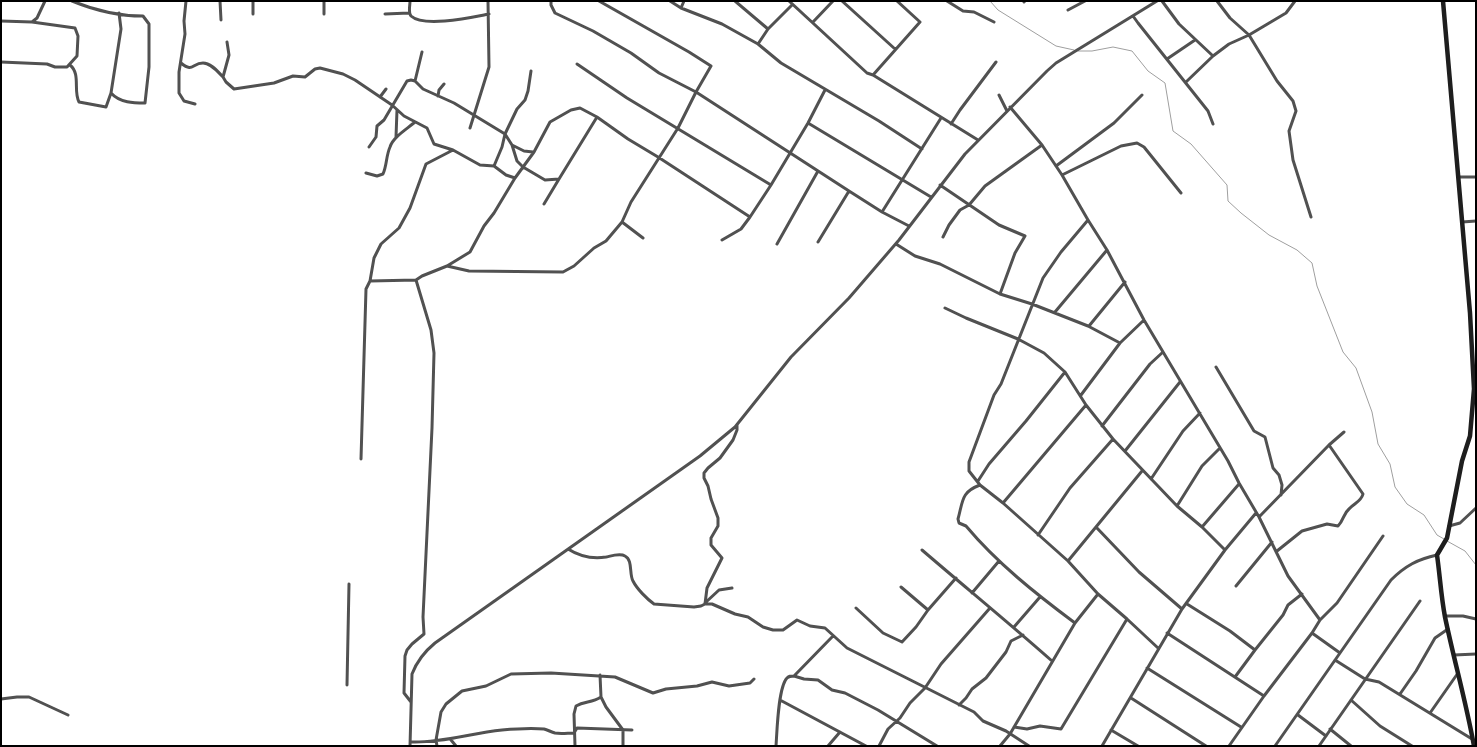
<!DOCTYPE html>
<html>
<head>
<meta charset="utf-8">
<style>
  body { margin:0 }
  #map { position:relative; width:1477px; height:747px; overflow:hidden; background:#fff; font-family:"DejaVu Sans",sans-serif }
  canvas { display:block }
  .frame { position:absolute; inset:0; border:2px solid #000; pointer-events:none }
</style>
</head>
<body>
<div id="map">
<canvas width="1477" height="747"></canvas>
<div class="frame"></div>
</div>
<script>
const ctx = document.querySelector('canvas').getContext('2d');
ctx.lineJoin = 'round';
function stroke(path, color, width, dash) { ctx.strokeStyle = color; ctx.lineWidth = width; ctx.lineCap = dash ? 'butt' : 'round'; ctx.setLineDash(dash || []); ctx.stroke(path); }
const stream = new Path2D(`
  M990 1 998 10 1056 46 1074 50
  M1078 51H1092L1113 47 1132 51 1148 71 1165 83 1173 131 1191 144 1227 185 1228 201 1241 213 1269 235 1297 250 1312 263 1317 286 1343 352 1356 368 1372 412 1378 444 1390 464 1395 487 1407 504 1424 515 1437 535 1444 539
  M1447 541 1465 551 1476 565`);
const street = new Path2D(`
  M72 1C94 10 119 16 143 16L149 24V67L145 103C134 103 120 103 111 93
  M186 1 184 21 185 34 179 72V93L184 101 195 104
  M220 1 221 20
  M410 1C410 6 408 13 411 16 424 28 473 17 489 14
  M551 1V5L555 13 593 31 631 53 659 73 696 92 849 191 882 212 909 226
  M670 1 681 8 722 24 758 44 781 63 879 121 922 149
  M735 1 768 29
  M789 1 867 73 873 75 920 22 897 1
  M842 1 895 49
  M947 1 963 11 974 12 994 22
  M1162 1 1179 24 1213 56 1229 44 1249 35 1286 13 1295 1
  M1217 1 1230 18 1249 35 1277 81 1293 101 1296 111 1289 131 1293 160 1311 217
  M1024 2 1025 1
  M681 8 684 1
  M1068 10 1085 1
  M253 14V1
  M324 14V1
  M385 14 409 13
  M1133 16 1138 23 1208 111 1213 124
  M1 21 32 22 75 28 78 36 77 56 67 67H55L47 64 1 62
  M32 22 37 18 45 1
  M813 22 833 1
  M227 42 229 55 223 77 226 82 234 89 274 83 293 76 305 77 315 69 320 68 343 74 355 80 392 105 404 116 427 128 434 144 453 150 480 165 494 166 506 175 515 178
  M758 44 768 29 792 5
  M1167 59 1195 40
  M181 63C193 73 192 63 203 63 211 63 218 72 223 77
  M577 64 627 98 771 185
  M70 65C81 74 73 91 79 102L106 107 111 93 121 29 119 13
  M873 75 978 140
  M415 81 422 52
  M1186 82 1213 56
  M999 95 1007 111
  M438 96 439 90 444 84
  M380 97 386 89
  M1010 107 1042 145 1062 175 1088 220 1107 250 1144 320 1228 461 1239 483 1259 517 1288 576 1320 620
  M808 123 931 197
  M951 124 960 110 996 62
  M470 128 489 67 488 1
  M396 137 397 110
  M512 145 517 161 523 167 545 180 559 179 597 117
  M369 147 376 137 377 126 384 120 407 81 411 80 415 81 423 89 454 103 505 134 512 145 524 151 533 152
  M494 166 502 147 505 134 517 109 525 100 528 91 531 71
  M1056 166 1114 123 1142 95
  M366 173 377 176 383 174C387 165 386 156 390 147 393 137 407 129 415 122
  M1062 175 1121 146 1137 143 1144 147 1181 193
  M1458 177H1476
  M940 185 999 225 1025 236 1015 253 1000 294
  M544 204 559 179
  M882 212 941 118
  M1088 220 1061 252 1043 278 1001 384 994 395 969 462V471L980 485 1003 503 1068 561 1098 594 1127 619 1158 648
  M622 222 643 238
  M1462 222 1476 221
  M943 237 949 225 960 210 969 205 985 186 1042 145
  M722 240 741 229 750 217 771 185 808 123 825 90
  M818 242 849 191
  M777 244 818 171
  M896 244 915 256 940 264 1000 294 1032 304 1088 326 1120 343
  M447 266 469 271 563 272 574 266 594 248 606 241 622 222 631 202 678 128 696 92 711 66 689 52 599 1
  M370 281 416 280
  M945 308 966 318 1018 339 1044 353 1065 372 1086 405 1113 439 1177 506 1202 527 1225 550
  M1055 312 1107 250
  M1089 326 1125 282
  M1216 367 1254 431 1265 437 1273 468 1279 475 1282 485 1281 495
  M1081 395 1120 343 1144 320
  M1102 426 1150 364 1163 352
  M1125 451 1180 382
  M361 459 366 289 370 281 374 258 381 244 399 228 410 208 426 164 453 150
  M1151 479 1183 431 1200 413
  M978 481 989 464 1026 421 1065 372
  M980 485C961 492 963 501 958 519L959 523 966 526C997 563 1036 594 1075 623
  M1003 503 1086 405
  M1177 506 1202 466 1220 448
  M1259 517 1329 445 1344 432
  M1449 526 1460 523 1476 508
  M1096 527 1139 572 1182 609
  M1202 527 1239 484
  M1038 535 1070 488 1113 439
  M568 549C579 556 593 559 606 557 611 556 620 553 625 556 633 560 629 574 633 581 637 589 647 599 654 604L694 607 701 606 705 604H712L735 614 748 617 763 627 773 630H783L797 620 810 626 825 628 847 648 974 712 983 721 1006 731 1029 746
  M922 550C965 587 1009 623 1052 661
  M1277 551 1302 531 1327 524 1338 526C1344 520 1343 514 1349 509 1354 503 1361 502 1363 494L1329 445
  M1068 561 1142 471
  M1236 586 1272 542
  M901 587 928 610
  M972 593 999 561
  M705 603 719 590 732 588
  M705 604 707 588 722 558 711 545V538L718 526V518L711 499 708 486 704 478V473L708 468 720 458 733 440 737 430V425
  M1187 604 1230 631 1255 650
  M856 608 883 633 902 642 916 627 928 610 956 578
  M1445 616H1463L1476 619
  M1014 627 1040 597
  M1167 633 1264 696
  M1312 633 1340 653
  M1454 655 1476 654
  M1335 660 1365 679 1379 682 1472 739
  M1147 668 1241 727
  M600 675 601 697 606 707 623 730V746
  M794 676 804 679 818 680 832 690 845 693 878 710 937 746
  M1235 677 1255 650 1283 615 1288 605 1302 594
  M347 685 349 584
  M1400 694 1416 671 1435 638 1448 629
  M1131 698 1206 746
  M1 699 17 697H29L68 715
  M780 700 866 746
  M1351 700 1380 726 1412 746
  M411 702 404 693 405 656 407 650 412 644 424 634 423 617 432 428 434 353 431 330 416 280 422 276 447 266 470 252 484 226 494 213 515 178 534 152 550 122 571 110 580 108 597 117 628 139 658 157 750 217
  M959 705 966 698 972 689 986 678 1006 652 1011 641 1023 635
  M1430 713 1458 673
  M1298 715 1326 736
  M1014 727 1027 729 1040 726 1061 729 1127 619
  M1330 729 1351 746
  M1111 730 1138 746
  M451 740 456 746
  M411 742C442 743 471 733 502 730 513 729 533 728 544 729 548 730 551 732 555 733 561 734 568 733 574 733L577 728 632 730
  M410 746 412 674C417 661 424 652 435 643L700 456 735 427 791 357 849 298 899 240 965 154 1047 71 1056 63 1157 1
  M437 746 436 740 441 712 446 704 462 691 486 686 511 674 551 673 615 677 653 693 666 689 697 686 712 682 729 686 750 683 754 679
  M575 746 574 714 576 706C585 701 592 703 601 697
  M776 746C777 733 778 687 787 678 789 676 790 676 794 676L833 636
  M828 746 840 732
  M879 746 888 729 900 718 910 703 925 688 941 664 990 608
  M1000 746 1010 734 1075 623 1098 594
  M1102 746 1182 609 1225 550 1256 513
  M1229 746 1264 696 1312 633 1320 620 1337 603 1383 536
  M1275 746 1391 580C1405 566 1418 559 1437 555
  M1319 746 1420 601`);
const secondary = new Path2D(`
  M1443 1 1470 313 1474 389 1470 436 1462 461 1447 538 1437 555C1440 576 1441 596 1445 617 1454 660 1466 702 1474 746`);
stroke(stream, '#9f9f9f', 1);
stroke(street, '#515151', 3);
stroke(secondary, '#1e1e1e', 4.5);
</script>
</body>
</html>
